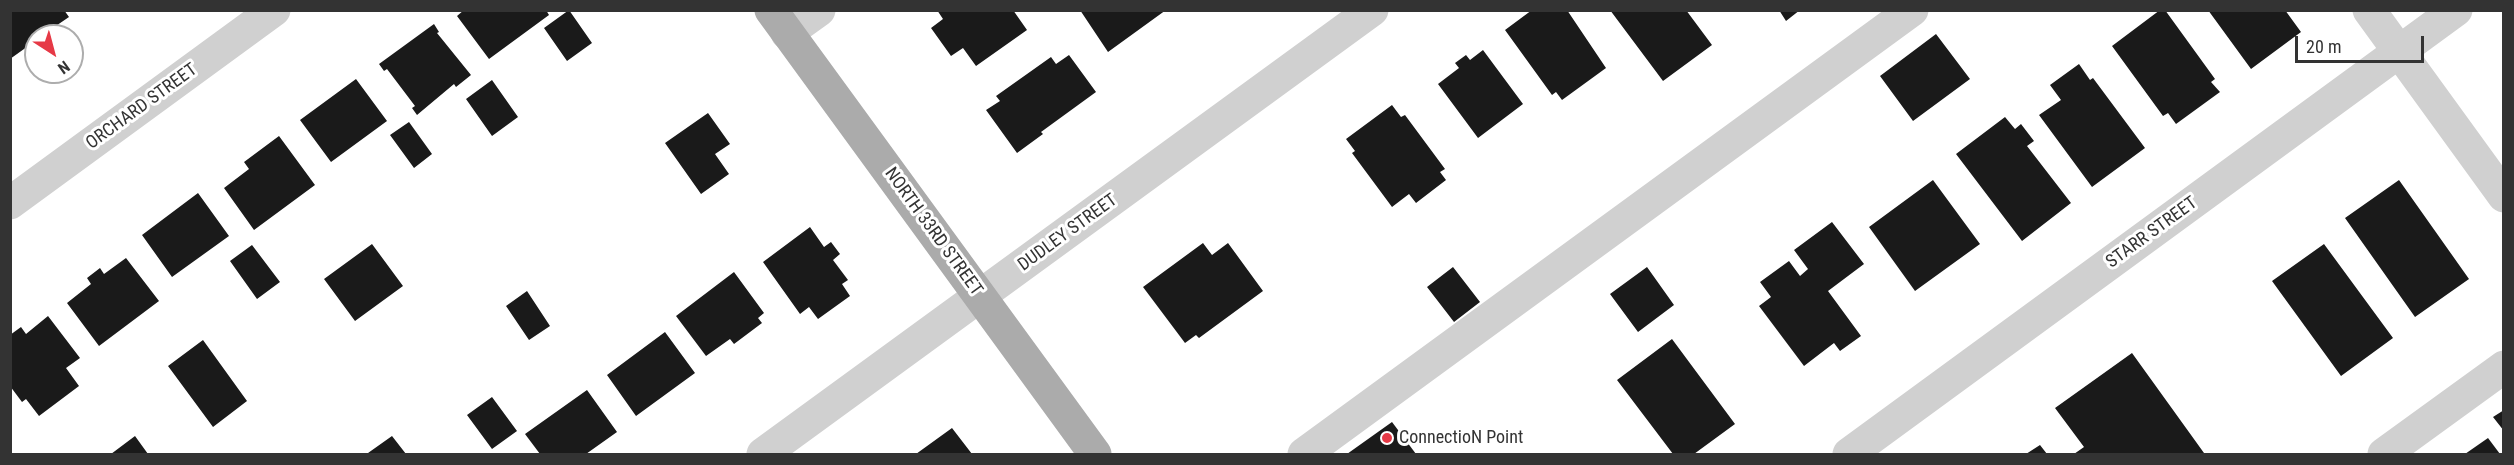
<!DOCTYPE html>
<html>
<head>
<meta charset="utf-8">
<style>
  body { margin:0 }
  #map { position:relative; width:2514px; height:465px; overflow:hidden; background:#fff; font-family:"Roboto Condensed",sans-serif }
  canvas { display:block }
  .frame { position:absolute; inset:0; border:12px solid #333; pointer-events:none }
  .north { position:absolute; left:24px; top:24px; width:60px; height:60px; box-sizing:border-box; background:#fff; border:2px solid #adadad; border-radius:50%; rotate:144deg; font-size:16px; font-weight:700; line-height:24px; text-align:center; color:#333 }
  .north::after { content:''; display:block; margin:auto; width:21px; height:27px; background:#e63946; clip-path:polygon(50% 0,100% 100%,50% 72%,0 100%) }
  .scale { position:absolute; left:2295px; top:36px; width:129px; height:27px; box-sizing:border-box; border:3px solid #333; border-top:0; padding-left:8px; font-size:18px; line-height:21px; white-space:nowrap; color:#333; -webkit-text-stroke:4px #fff; paint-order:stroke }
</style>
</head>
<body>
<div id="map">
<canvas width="2514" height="465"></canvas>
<div class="frame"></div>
<div class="north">N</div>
<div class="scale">20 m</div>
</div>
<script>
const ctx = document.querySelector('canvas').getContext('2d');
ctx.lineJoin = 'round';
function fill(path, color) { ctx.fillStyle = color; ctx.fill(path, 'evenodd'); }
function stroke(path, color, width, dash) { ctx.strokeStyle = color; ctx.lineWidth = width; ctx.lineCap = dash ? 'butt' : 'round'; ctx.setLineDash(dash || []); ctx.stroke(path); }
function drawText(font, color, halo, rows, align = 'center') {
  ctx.font = font + ' "Roboto Condensed",sans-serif'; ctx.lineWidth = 6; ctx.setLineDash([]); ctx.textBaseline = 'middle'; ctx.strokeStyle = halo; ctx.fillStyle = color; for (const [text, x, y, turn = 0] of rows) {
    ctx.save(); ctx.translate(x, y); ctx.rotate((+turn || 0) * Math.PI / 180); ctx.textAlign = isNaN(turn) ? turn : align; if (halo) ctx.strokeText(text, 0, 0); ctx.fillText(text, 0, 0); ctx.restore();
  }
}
const building = new Path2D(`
  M10 10H64L69 17 44 34 46 36H36V48L31 44 10 59Z
  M464 10H546L549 15 489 59 457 16Z
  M569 10 592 43 567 61 544 28Z
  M937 10H1013L1027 30 976 66 963 48 951 56 931 28 943 19Z
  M1080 10H1166L1108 52Z
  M1532 10H1567L1606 68 1562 100 1556 92 1552 95 1505 30Z
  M1610 10H1686L1712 45 1663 81Z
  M1779 10H1800L1786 21Z
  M2160 10H2165L2215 79 2211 82 2220 92 2176 124 2168 113 2163 116 2112 46Z
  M2208 10H2285L2301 32 2251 69Z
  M434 24 439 32 437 33 471 75 456 87 454 84 417 115 412 108 415 106 387 69 384 71 379 64Z
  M1936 34 1970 79 1913 121 1880 76Z
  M1483 50 1523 104 1478 138 1438 84 1459 68 1455 63 1466 55 1470 60Z
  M1069 55 1096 92 1041 132 1043 134 1017 153 986 110 1000 101 996 96 1051 57 1056 64Z
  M2079 64 2090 80 2093 78 2145 148 2092 187 2039 115 2061 100 2050 85Z
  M356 79 387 121 331 162 300 120Z
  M492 80 518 117 492 136 466 99Z
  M1392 105 1401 117 1405 115 1445 169 1440 172 1446 180 1416 203 1409 194 1392 207 1352 153 1355 151 1346 139Z
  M708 113 730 144 715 154 729 174 701 194 665 143Z
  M2005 117 2015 129 2021 124 2034 141 2027 146 2071 203 2022 241 1956 154Z
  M409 122 432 154 414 168 390 135Z
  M279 136 315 185 254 230 224 188 249 169 244 162Z
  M1933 180 1980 244 1915 291 1869 227Z
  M2399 180 2469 279 2415 317 2345 218Z
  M198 193 229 236 172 277 142 235Z
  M1832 222 1864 264 1828 291 1861 336 1840 351 1834 343 1804 366 1759 306 1771 297 1760 282 1789 261 1800 276 1808 269 1794 250Z
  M810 227 824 247 831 242 840 254 833 260 848 280 842 284 850 296 818 319 809 307 800 314 763 262Z
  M1203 243 1212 255 1228 243 1263 291 1199 338 1196 335 1185 343 1143 287Z
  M372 244 403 286 355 321 324 279Z
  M2324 244 2393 338 2341 376 2272 281Z
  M252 245 280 282 257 299 230 261Z
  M126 258 159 301 99 346 67 303 91 284 87 278 100 268 104 274Z
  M1453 267 1480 302 1454 322 1427 287Z
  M1647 267 1674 305 1638 332 1610 294Z
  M734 272 764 313 758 318 762 323 734 344 730 339 706 356 676 316Z
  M527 291 550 326 529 340 506 306Z
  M48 316 80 358 66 368 79 386 39 416 26 399 22 402 10 386V335L21 327 26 334Z
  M665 332 695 373 636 416 607 375Z
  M1672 339 1735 424 1694 454H1673L1617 380Z
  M203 340 247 401 213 427 168 366Z
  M2132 353 2204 453 2202 454H2074L2084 447 2055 408Z
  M587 390 617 432 586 454H540L525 434Z
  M492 397 517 431 492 449 467 415Z
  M2504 410V431L2493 417Z
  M1392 422 1416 454H1347Z
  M952 428 972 454H916Z
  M135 436 148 454H111Z
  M392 436 406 454H369L368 453Z
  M2488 438 2500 454H2465Z
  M2040 445 2047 454H2026Z`);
const minor = new Path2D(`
  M2369 10 2504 196
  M787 33 819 10
  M10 203 274 10
  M763 454 1372 10
  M1304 454 1912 10
  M1849 454 2456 10
  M2384 454 2504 367`);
const major = new Path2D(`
  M771 10 1095 454`);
const markers = [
  [1387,438,6,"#e63946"]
];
const streetNames = [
  ["ORCHARD STREET",142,107,-36],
  ["NORTH 33RD STREET",933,232,54],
  ["DUDLEY STREET",1068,233,-36],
  ["STARR STREET",2152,233,-36]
];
const poiNames = [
  ["ConnectioN Point",1399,438]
];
fill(building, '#1a1a1a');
stroke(minor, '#d0d0d0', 33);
stroke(major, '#ababab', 33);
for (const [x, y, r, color] of markers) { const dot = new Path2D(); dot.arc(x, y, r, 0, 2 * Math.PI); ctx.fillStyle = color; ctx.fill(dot); stroke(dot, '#fff', 2); }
drawText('18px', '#333', '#fff', streetNames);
drawText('18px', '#333', '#fff', poiNames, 'left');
</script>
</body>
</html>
